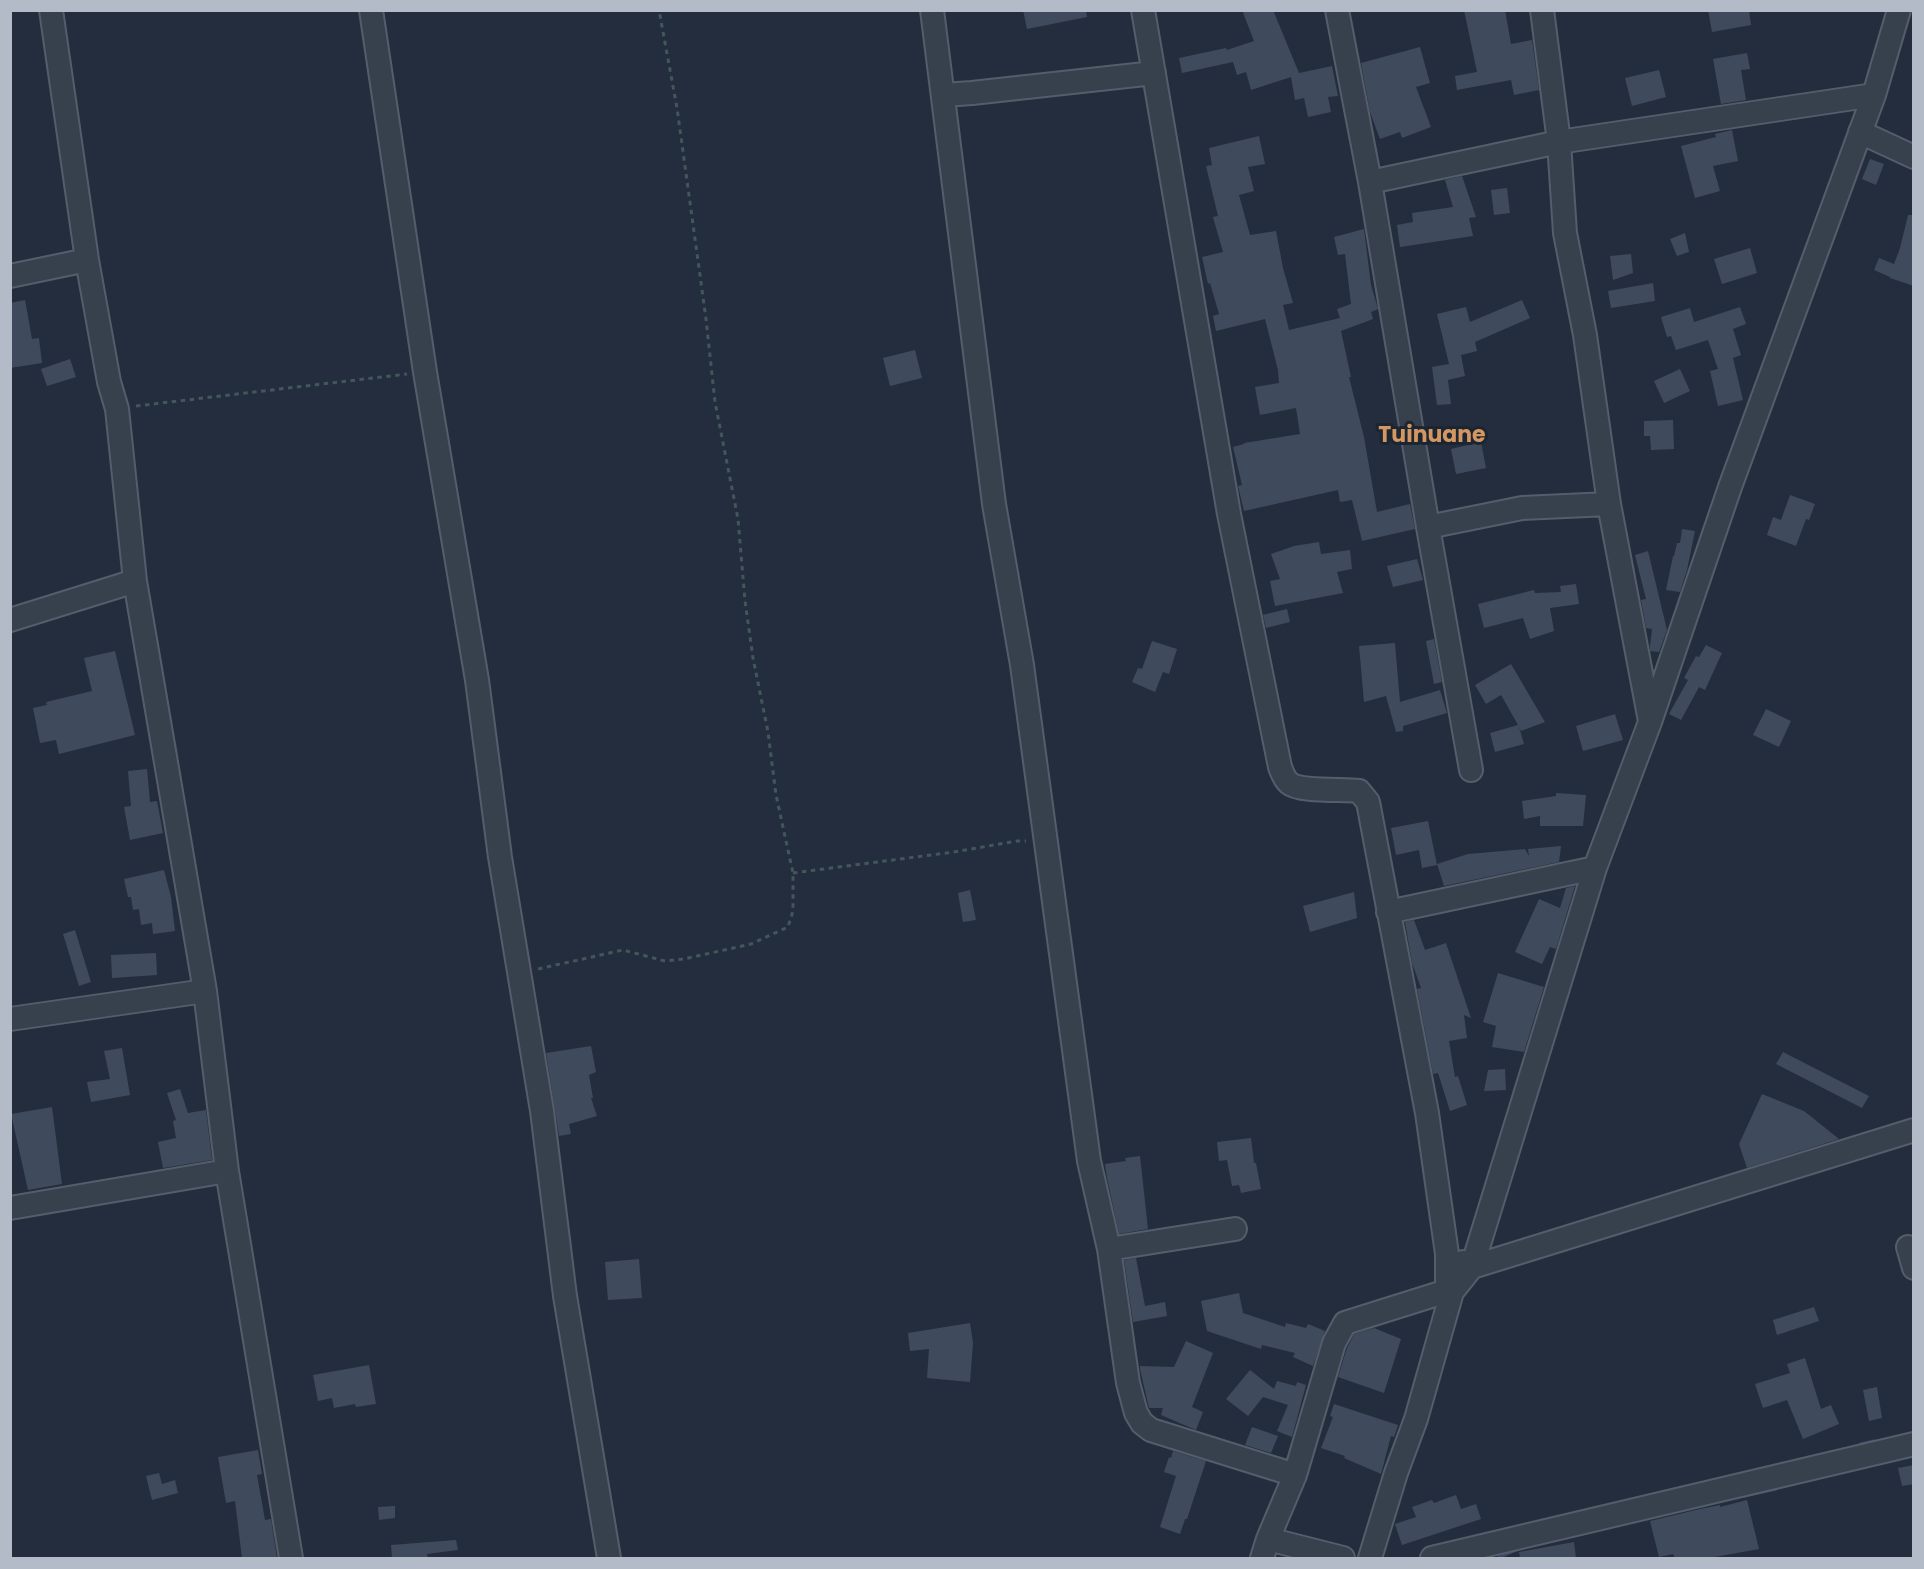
<!DOCTYPE html>
<html>
<head>
<meta charset="utf-8">
<style>
  body { margin:0 }
  #map { position:relative; width:1924px; height:1569px; overflow:hidden; background:#232d3d; font-family:Poppins,sans-serif }
  canvas { display:block }
  .frame { position:absolute; inset:0; border:12px solid #b3bac8; pointer-events:none }
</style>
</head>
<body>
<div id="map">
<canvas width="1924" height="1569"></canvas>
<div class="frame"></div>
</div>
<script>
const ctx = document.querySelector('canvas').getContext('2d');
ctx.lineJoin = 'round';
function stroke(path, color, width, dash) { ctx.strokeStyle = color; ctx.lineWidth = width; ctx.lineCap = dash ? 'butt' : 'round'; ctx.setLineDash(dash || []); ctx.stroke(path); }
function fill(path, color) { ctx.fillStyle = color; ctx.fill(path, 'evenodd'); }
function drawText(font, color, halo, rows, align = 'center') {
  ctx.font = font + ' Poppins,sans-serif'; ctx.lineWidth = 6; ctx.setLineDash([]); ctx.textBaseline = 'middle'; ctx.strokeStyle = halo; ctx.fillStyle = color; for (const [text, x, y, turn = 0] of rows) {
    ctx.save(); ctx.translate(x, y); ctx.rotate((+turn || 0) * Math.PI / 180); ctx.textAlign = isNaN(turn) ? turn : align; if (halo) ctx.strokeText(text, 0, 0); ctx.fillText(text, 0, 0); ctx.restore();
  }
}
const stream = new Path2D(`
  M1861 1445 1874 1442
  M1744 1495 1776 1488
  M1500 1556 1516 1549`);
const building = new Path2D(`
  M1023 10H1086L1087 17 1027 29Z
  M1242 10H1273L1299 73 1332 66 1338 96 1328 97 1331 112 1308 117 1304 98 1295 100 1291 77 1251 90 1246 72 1237 75 1233 62 1182 73 1179 58 1226 48 1227 50 1254 41Z
  M1464 10H1505L1511 44 1532 40 1539 90 1514 95 1511 80 1457 90 1455 76 1477 72Z
  M1708 10H1749L1751 25 1712 32Z
  M1420 47 1430 83 1416 87 1431 127 1402 138 1400 132 1380 139 1370 112 1361 63Z
  M1747 53 1750 69 1741 70 1746 100 1721 104 1713 59Z
  M1659 70 1666 97 1632 106 1625 78Z
  M1732 130 1738 161 1713 166 1720 191 1695 198 1681 146 1716 137 1715 134Z
  M1259 136 1265 164 1248 167 1254 191 1239 195 1250 235 1276 231 1283 268 1293 303 1283 305 1289 330 1340 318 1337 309 1351 304 1345 254 1338 255 1334 237 1364 229 1371 285 1378 309 1371 312 1373 319 1341 331 1351 377H1349L1364 437 1377 512 1410 504 1415 529 1362 541 1352 500 1340 502 1338 490 1244 511 1238 486 1242 485 1233 447 1244 444V443L1300 434 1296 408 1260 415 1255 387 1279 383 1278 370 1265 319 1216 331 1213 316 1219 314 1210 283 1208 284 1202 257 1223 252 1213 217 1218 216 1206 166 1212 165 1209 148Z
  M1870 159 1884 164 1876 185 1862 179Z
  M1462 176 1476 217 1469 218 1473 236 1400 247 1397 225 1413 222 1412 213 1453 207 1445 180Z
  M1507 188 1510 213 1494 215 1491 190Z
  M1908 215H1914V286L1890 278V277L1874 270 1879 258 1894 264 1900 248Z
  M1685 233 1689 252 1677 256 1670 239Z
  M1750 248 1757 273 1722 284 1714 259Z
  M1631 254 1633 273 1613 280 1610 256Z
  M1653 283 1655 301 1611 308 1608 291Z
  M25 300 32 339 39 338 42 363 10 368V303Z
  M1522 300 1530 318 1475 342 1477 351 1461 355 1465 376 1448 380 1451 404 1437 405 1432 367 1449 364 1437 314 1466 307 1470 322Z
  M1740 307 1746 324 1733 329 1741 355 1733 358 1743 400 1718 406 1710 371 1718 369 1708 340 1676 350 1671 336 1667 337 1661 317 1690 308 1694 322Z
  M915 350 922 378 890 386 883 358Z
  M70 359 76 377 47 386 41 369Z
  M1680 369 1690 391 1664 403 1654 381Z
  M1673 420 1674 449 1651 450 1650 436H1644V421Z
  M1481 442 1486 468 1456 474 1451 449Z
  M1790 495 1815 504 1809 520 1806 519 1796 546 1767 535 1773 517 1781 520Z
  M1682 529 1695 531 1687 570 1680 592 1666 590 1673 556H1674L1677 543H1680Z
  M1319 542 1321 554 1350 550 1352 569 1337 572 1343 593 1275 606 1270 581 1280 579 1271 554 1294 546Z
  M1648 551 1667 630 1659 652 1650 651V646L1652 629 1646 628 1641 600 1646 599 1635 555Z
  M1417 559 1423 580 1393 587 1387 566Z
  M1576 584 1579 604 1550 608 1554 631 1530 639 1523 618 1484 628 1478 604 1534 590 1535 593 1561 592 1560 586Z
  M1287 609 1290 622 1266 628 1263 615Z
  M1434 639 1442 682 1434 684 1426 641Z
  M1152 641 1177 649 1169 674 1163 672 1155 692 1132 682 1138 668 1142 669Z
  M1395 643 1400 702 1440 690 1447 713 1403 726V731L1396 732 1386 696 1364 702 1359 646Z
  M1706 645 1722 653 1705 690 1699 687 1681 720 1669 714 1688 680 1684 678 1696 656 1699 657Z
  M115 651 135 735 59 754 56 740 40 743 33 708 47 705 46 702 92 691 84 658Z
  M1511 664 1545 722 1521 731 1519 727 1524 744 1495 752 1490 733 1518 725 1501 695 1486 704 1475 685Z
  M1766 709 1791 721 1779 747 1753 735Z
  M1615 714 1623 740 1583 751 1576 726Z
  M147 769 150 802 157 801 163 833 130 840 124 807 131 806 128 771Z
  M1556 793 1586 795 1583 826H1540V816L1524 819 1522 801 1556 796Z
  M1428 821 1437 865 1422 868 1419 850 1396 855 1391 828Z
  M1561 846 1559 862 1444 886 1437 864 1468 854 1525 849 1529 856 1528 849Z
  M164 870 171 897 175 931 153 934 152 923 141 925 139 909 133 910 131 897H128L124 879Z
  M1575 886 1556 949 1550 947 1542 964 1515 952 1539 899 1560 908 1566 888Z
  M970 890 976 920 963 922 958 893Z
  M1354 892 1357 918 1310 932 1303 906Z
  M1414 920 1425 950 1446 943 1471 1018 1464 1015 1467 1038 1449 1041 1455 1077 1458 1076 1467 1105 1450 1111 1438 1073 1433 1074 1417 989 1421 988 1412 963 1405 922Z
  M75 930 91 982 79 986 63 934Z
  M156 953 157 975 112 978 111 955Z
  M1498 973 1544 987 1524 1052 1492 1047 1496 1026 1483 1022Z
  M591 1046 596 1072 589 1075 593 1098H591L597 1116 569 1124 571 1134 559 1136 546 1053Z
  M122 1048 130 1095 91 1102 87 1082 110 1079 104 1051Z
  M1783 1052 1869 1096 1862 1108 1776 1064Z
  M1505 1069 1506 1090 1484 1091 1488 1070Z
  M180 1089 188 1113 206 1110 212 1160 163 1168 158 1142 176 1138 173 1121 176 1120 167 1093Z
  M1762 1094 1804 1111 1839 1139 1747 1168 1739 1144Z
  M52 1107 62 1184 28 1190 11 1114Z
  M1251 1138 1254 1163H1256L1261 1189 1241 1193 1239 1185 1232 1186 1227 1160 1219 1161 1217 1142Z
  M1140 1156 1148 1229 1119 1234 1107 1178 1105 1164 1126 1161 1125 1158Z
  M1136 1258 1145 1306 1165 1302 1167 1316 1133 1322 1124 1260Z
  M639 1259 642 1298 608 1300 605 1262Z
  M1239 1293 1243 1313 1285 1327 1286 1323 1306 1328 1308 1324 1325 1331 1313 1366 1293 1357 1295 1353 1262 1345 1261 1349 1207 1331 1201 1301Z
  M1814 1307 1819 1321 1777 1335 1773 1320Z
  M970 1323 973 1343 970 1382 927 1378 929 1349 910 1351 908 1333Z
  M1374 1328 1401 1339 1384 1393 1338 1377 1347 1348 1354 1334Z
  M1186 1341 1213 1353 1192 1407 1203 1412 1196 1430 1161 1415 1163 1408H1149L1140 1369V1366L1174 1367Z
  M1805 1358 1821 1409 1831 1405 1839 1424 1803 1439 1787 1400 1763 1408 1755 1384 1790 1373 1787 1364Z
  M369 1365 376 1404 356 1407 355 1404 334 1408 332 1398 318 1401 313 1375Z
  M1250 1370 1274 1389 1277 1381 1296 1386 1297 1382 1306 1385 1292 1437 1277 1431 1288 1405 1263 1397 1248 1416 1226 1399Z
  M1877 1387 1882 1418 1869 1421 1863 1390Z
  M1334 1404 1398 1425 1394 1437 1391 1436 1381 1474 1344 1458 1345 1456 1321 1448 1333 1417 1330 1416Z
  M1252 1427 1278 1436 1271 1453 1245 1445Z
  M258 1450 262 1474 257 1475 265 1520 271 1519 277 1558H242L235 1501 226 1503 218 1457Z
  M1173 1451 1206 1461 1187 1519H1185L1180 1534 1160 1527 1176 1476 1164 1472 1169 1457 1171 1458Z
  M1914 1465V1484L1902 1486 1898 1468Z
  M159 1473 162 1484 175 1480 178 1493 152 1500 146 1476Z
  M1456 1495 1461 1509 1476 1504 1481 1519 1402 1545 1395 1524 1416 1517 1412 1507 1432 1500 1434 1503Z
  M1747 1500 1759 1549 1709 1558H1675L1673 1554 1659 1557 1650 1521 1700 1509 1720 1505V1507Z
  M395 1506V1518L379 1520 378 1507Z
  M456 1540 458 1550 427 1554 428 1558H392L391 1545Z
  M1574 1542 1576 1558H1520L1519 1552Z`);
const path = new Path2D(`
  M136 406 407 374
  M793 873 954 852 1017 841H1026
  M538 969 623 950 665 961 684 959 751 944 788 927 793 911V873L776 795 768 732 753 658 745 601 738 519 715 402 706 319 677 108 659 10`);
const minor = new Path2D(`
  M51 10 87 260 109 382 117 409 135 581 205 991 227 1171 291 1558
  M371 10 425 372 477 680 500 857 542 1111 565 1296 609 1558
  M932 10 994 504 1022 665 1089 1161 1109 1249 1128 1383 1136 1413 1142 1423 1151 1430 1295 1475
  M1143 10 1229 514 1280 767C1282 772 1284 779 1289 783 1299 792 1343 789 1359 791L1368 802 1427 1113 1447 1254V1291
  M1337 10 1370 182
  M1542 10 1559 142 1565 233 1585 335 1609 504 1650 721
  M943 95 972 93 1154 73
  M1860 132 1914 157
  M10 276 87 260
  M1609 504 1522 508 1428 527 1370 182 1559 142 1874 95
  M1428 527 1471 770
  M10 620 135 581
  M1388 912 1595 868
  M10 1019 205 991
  M10 1208 227 1171
  M1908 1247 1914 1268
  M1109 1249 1235 1229
  M1463 1262 1472 1267 1914 1130
  M1268 1539 1343 1558
  M1262 1558 1268 1539 1295 1475 1334 1343 1345 1323 1447 1291 1452 1292
  M1370 1558 1396 1473 1416 1419 1452 1292 1472 1267 1595 868 1650 722 1730 487 1874 95 1899 10
  M1432 1558 1914 1444`);
const quarterNames = [
  ["Tuinuane",1432,436]
];
stroke(stream, '#384a67', 5);
fill(building, '#3f4b5c');
stroke(minor, '#555d6b', 26);
stroke(path, '#43575b', 3, [4.5, 4.5]);
stroke(minor, '#37404d', 22);
drawText('bold 22px', '#d59761', '#1c2532', quarterNames);
</script>
</body>
</html>
